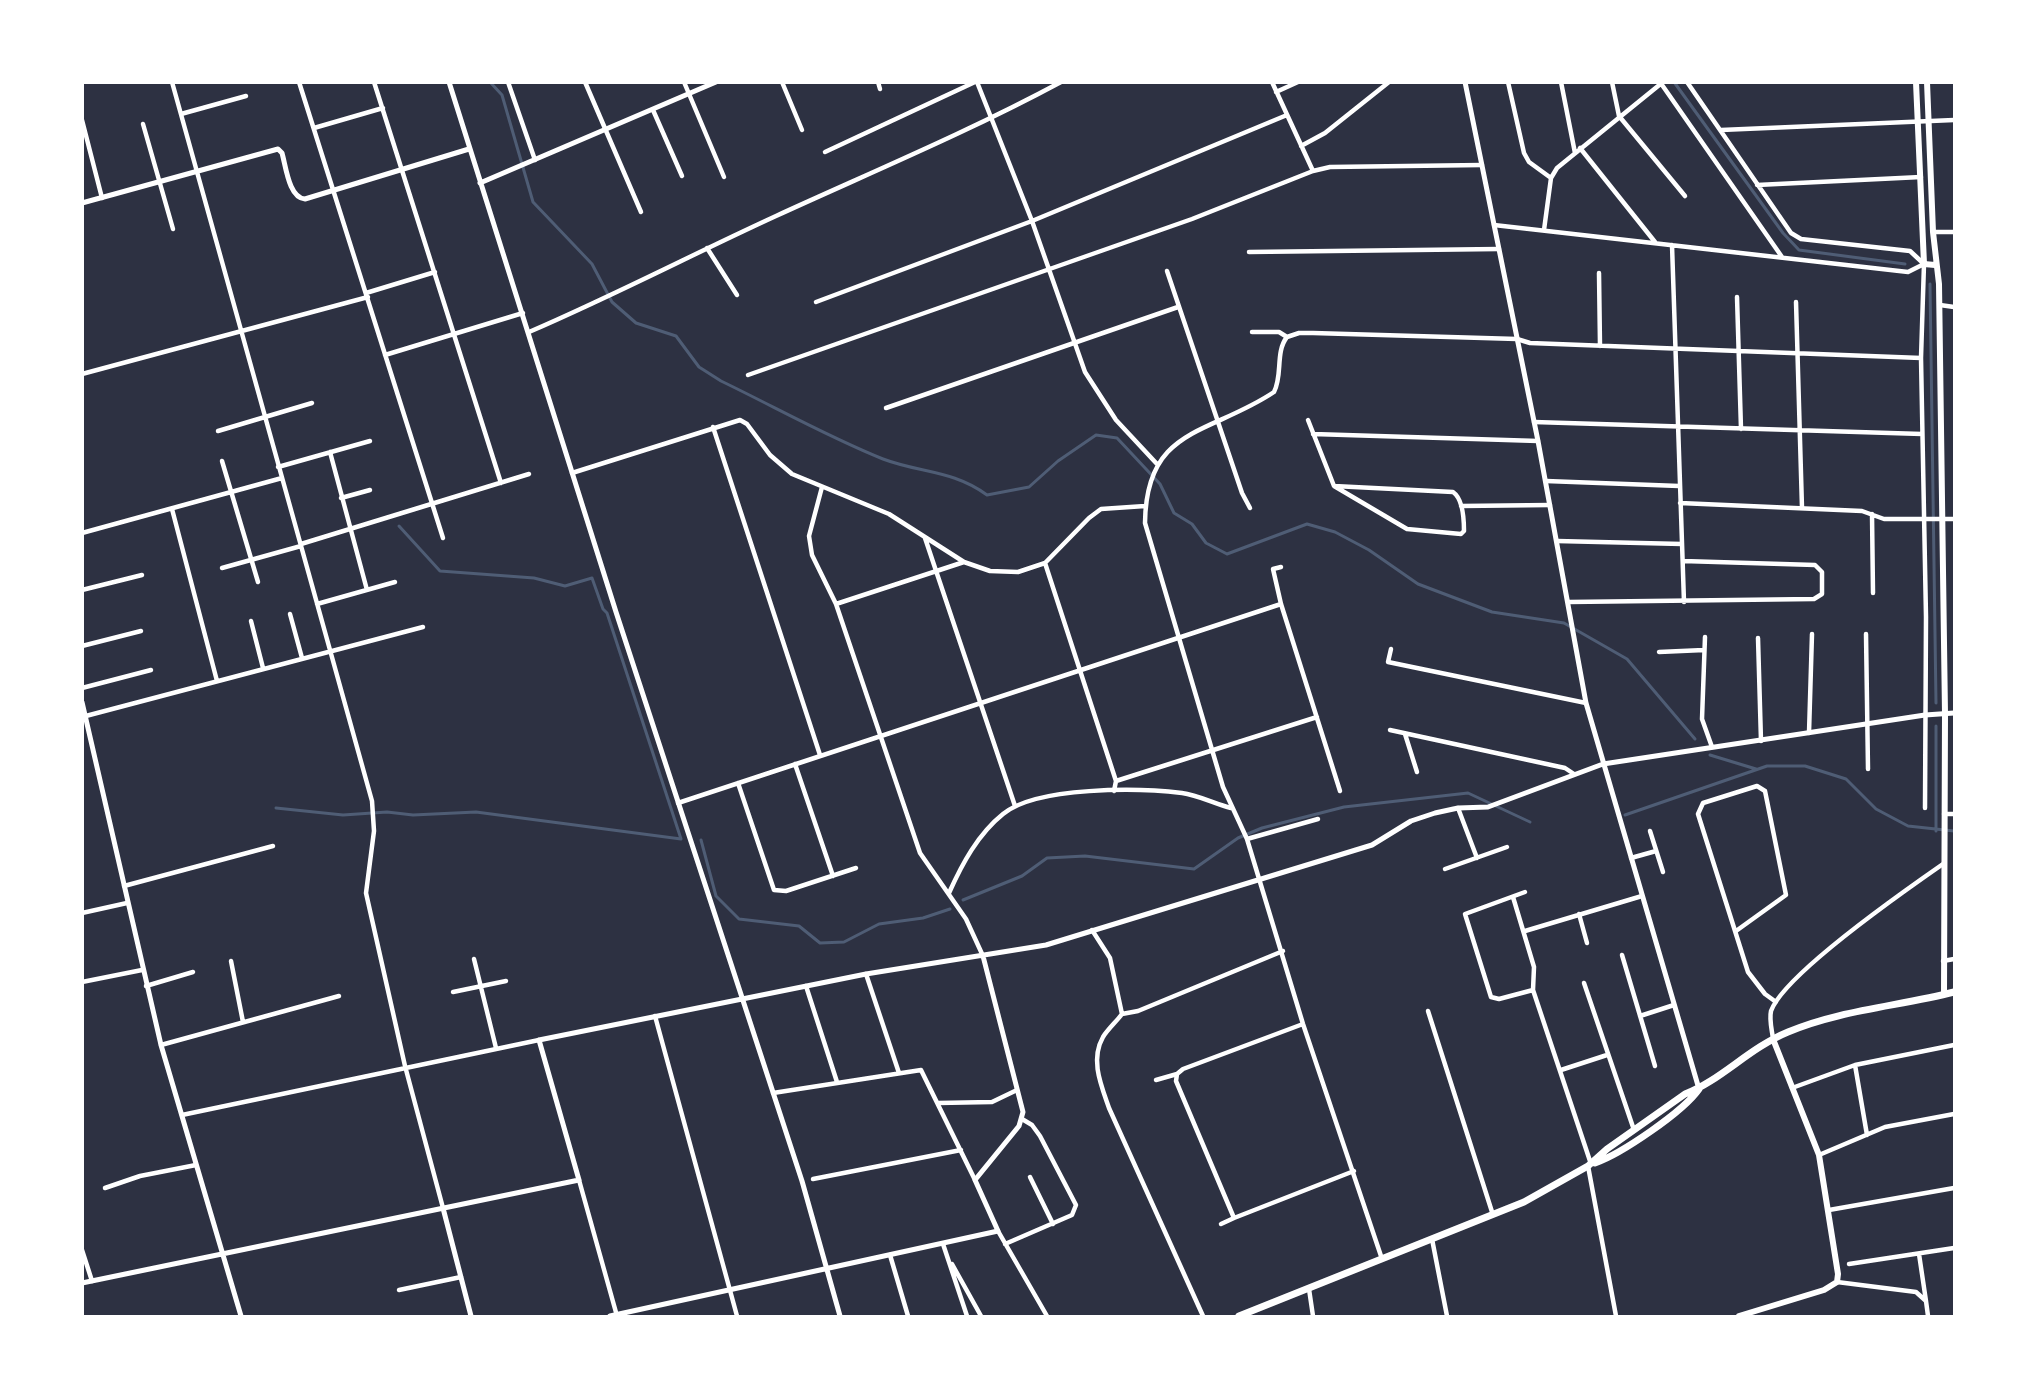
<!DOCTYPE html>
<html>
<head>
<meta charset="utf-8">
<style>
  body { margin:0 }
  #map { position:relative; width:2037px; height:1399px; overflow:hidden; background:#2d3142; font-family:"IBM Plex Sans",sans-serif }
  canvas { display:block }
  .frame { position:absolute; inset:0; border:84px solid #fff; pointer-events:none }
</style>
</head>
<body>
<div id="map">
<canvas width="2037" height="1399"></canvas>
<div class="frame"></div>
</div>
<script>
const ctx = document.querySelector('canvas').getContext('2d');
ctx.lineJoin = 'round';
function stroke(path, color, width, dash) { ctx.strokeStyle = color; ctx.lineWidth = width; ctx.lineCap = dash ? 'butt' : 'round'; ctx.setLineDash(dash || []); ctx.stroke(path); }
const stream = new Path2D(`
  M490 82 502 95 533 202 592 264 612 302 636 323 676 336 699 367 721 381C775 407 828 437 883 459 920 473 953 470 987 495L1029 487 1058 461 1096 435 1117 438 1160 484 1174 513 1192 524 1206 543 1227 554 1307 524 1335 532 1369 550 1418 584 1492 612 1564 623 1627 659 1695 739
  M1674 82 1783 233 1799 250 1905 264
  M1930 284 1936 703
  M1710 755 1756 769
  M276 808 343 815 387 812 413 815 476 812 681 839 607 613 603 609 592 578 565 586 534 578 440 571 399 526
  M1625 815 1767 766H1805L1846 779 1876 809 1908 826 1954 831
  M1936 831V726
  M701 840 716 896 739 919 799 926 820 943 844 942 879 924 923 918 950 909
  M963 900 1022 876 1047 858 1085 856 1194 869 1238 838 1262 828 1344 807 1468 793 1530 822`);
const minor = new Path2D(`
  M172 82 372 801 374 831 366 893 405 1066 443 1208
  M299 82 443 538
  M374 82 501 483
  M508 82 535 160
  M585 82 641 212
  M684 82 724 177
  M782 82 802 130
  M878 82 880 89
  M977 82 1032 221 1085 372 1116 420 1157 464
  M1272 82 1313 171
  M1508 82 1524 153 1529 162 1551 178
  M1561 82 1575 153
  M1612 82 1619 116 1685 196
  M1660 82 1782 257
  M1687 82 1791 233 1801 239 1910 251 1924 264
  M1276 92 1298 82
  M653 110 682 176
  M181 114 246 96
  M82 120 102 198
  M143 124 173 229
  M314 128 383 108
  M1721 130 1954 120
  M1301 146 1325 133 1389 82
  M1580 148 1655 242
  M825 152 975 82
  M1757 185 1921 177
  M1494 225 1908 272 1924 264
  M1544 230 1551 178 1557 168 1663 82
  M1933 232H1954
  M1672 245 1684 602
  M707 248 737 295
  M1249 252 1499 249
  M1924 264 1921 358 1926 617 1925 808
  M1167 271 1242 493 1250 508
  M1599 273 1600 346
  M366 293 435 272
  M1737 297 1741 429
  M816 302 1032 221 1287 115
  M1796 302 1802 508
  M1940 305 1954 307
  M529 332C613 296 693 254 776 216 872 172 968 132 1061 82
  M1252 332H1279L1287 337
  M1287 337C1275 352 1283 375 1274 392 1210 435 1146 426 1145 523L1223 787 1247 839 1303 1024 1382 1259
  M1287 337 1299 333H1313L1517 339 1530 343 1921 358
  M385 355 523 313
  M82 374 368 297
  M748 375 1192 219 1313 171 1330 167 1482 165
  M886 408 1178 307
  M1308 420 1334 486 1453 492C1463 499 1464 519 1464 531L1461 534 1407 529 1334 486
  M1534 422 1922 434
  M713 427 820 755
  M218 431 312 403
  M1313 434 1538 441
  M330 452 367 590
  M222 461 258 582
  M278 467 370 441
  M572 473 740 420 747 424 770 455 792 474 889 514 964 562 990 571 1018 572 1045 563 1089 518 1101 509 1145 506
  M1546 481 1679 486
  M822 487 809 536 812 555 836 604 920 853 966 919 983 956
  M341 498 370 490
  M1680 503 1862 511 1884 519H1954
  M1461 506 1550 505
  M172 509 217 681
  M1872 514 1873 593
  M82 533 282 478
  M925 538 1015 806
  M1557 541 1682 544
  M301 544 529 474
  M1045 563 1116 781 1114 791
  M1281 567 1273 569 1281 604 1340 791
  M222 568 301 546
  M82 590 142 575
  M1569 602 1814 599 1822 594V572L1815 565 1683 561
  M317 604 395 582
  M836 604 964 562
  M290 614 302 658
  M251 621 263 668
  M1866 634 1868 769
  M1705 637 1702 719 1712 747
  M1758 638 1761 741
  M82 646 141 631
  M1391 649 1388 662 1586 703
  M1659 652 1704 650
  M82 688 151 670
  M82 717 423 627
  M1390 730 1565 768 1574 774
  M1809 733 1812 634
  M1405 734 1417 772
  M795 764 833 876
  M1116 781 1317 717
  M738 783 774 890 786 891 856 868
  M678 803 1281 604
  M1458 808 1477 858
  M1944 814H1954
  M1650 831 1663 872
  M1247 839 1318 819
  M1631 858 1656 851
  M1445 869 1507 847
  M124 886 273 846
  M1525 892 1465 914 1491 997 1499 999 1533 990
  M949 893C962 864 978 834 1003 814 1037 786 1139 788 1182 793 1198 795 1215 804 1231 808
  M1513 897 1534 967 1533 990
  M82 913 127 903
  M1579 914 1587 943
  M1092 930 1110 958 1122 1014C1116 1022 1108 1029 1103 1037 1090 1060 1101 1085 1109 1108L1203 1316
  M1525 931 1642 896
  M1736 931 1786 895 1765 791 1757 786 1703 803 1698 814 1748 972 1765 994 1776 1002
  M1622 955 1655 1066
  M474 959 496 1048
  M231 961 243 1022
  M1943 961 1954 959
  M866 974 899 1073
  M82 982 142 970
  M1584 983 1634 1130
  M146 986 193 972
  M806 986 837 1082
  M1533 990 1591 1164
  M453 992 506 981
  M1428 1011 1493 1215
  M1122 1014 1138 1011 1283 951
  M655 1016 737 1316
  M1640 1016 1674 1005
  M1303 1024 1183 1069 1177 1074 1176 1081 1234 1218 1354 1171
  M1773 1039C1772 1030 1769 1020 1771 1011 1784 975 1907 889 1943 864
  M161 1045 339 996
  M1855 1065 1867 1135
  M1561 1070 1607 1055
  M1156 1080 1177 1074
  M1792 1088 1855 1065 1954 1045
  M773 1093 921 1070 975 1180
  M938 1103 992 1102 1017 1090
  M182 1115 539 1040
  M1819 1155 1885 1127 1954 1114
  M1588 1166 1616 1316
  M1030 1177 1053 1224
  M813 1179 961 1150
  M579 1180 617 1316
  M105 1188 140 1176 196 1165
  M1829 1210 1954 1188
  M1221 1224 1234 1218
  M998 1231 1047 1316
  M1432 1239 1447 1316
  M943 1244 967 1316
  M1005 1244 1072 1215 1076 1205 1040 1136 1032 1125 1022 1119
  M82 1250 92 1281
  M1919 1254 1926 1301
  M890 1255 908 1316
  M952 1264 981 1316
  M1849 1264 1954 1248
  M1837 1282 1916 1292 1926 1301 1928 1316
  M1309 1289 1313 1316
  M399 1290 461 1277`);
const tertiary = new Path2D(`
  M449 82 616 612 802 1181 840 1316
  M1465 82 1538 441 1586 703 1699 1089
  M480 183 716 82
  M82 203 278 149 282 153C286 167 289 198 305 199L469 149
  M82 702 161 1045 241 1316
  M443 1208 471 1316
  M82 1283 579 1180 539 1040 866 974 1046 945 1372 845 1411 821 1435 813 1458 808 1488 807 1603 764 1925 715 1954 713
  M610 1316 998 1231 975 1180 1019 1126 1023 1112 983 956`);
const secondary = new Path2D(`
  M1916 82 1924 264 1935 265
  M1927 82 1933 232 1939 284 1945 714 1944 994
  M1739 1316 1824 1290 1837 1282 1838 1274 1819 1155 1773 1039`);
const primary = new Path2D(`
  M1595 1163C1621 1154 1683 1112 1699 1089
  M1239 1316 1524 1202 1588 1166 1607 1149 1685 1094C1720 1081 1749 1048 1788 1032 1840 1010 1900 1006 1954 992`);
stroke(stream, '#4f5d75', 3);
stroke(minor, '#fff', 4.5);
stroke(tertiary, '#fff', 5);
stroke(secondary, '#fff', 6);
stroke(primary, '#fff', 7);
</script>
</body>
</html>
